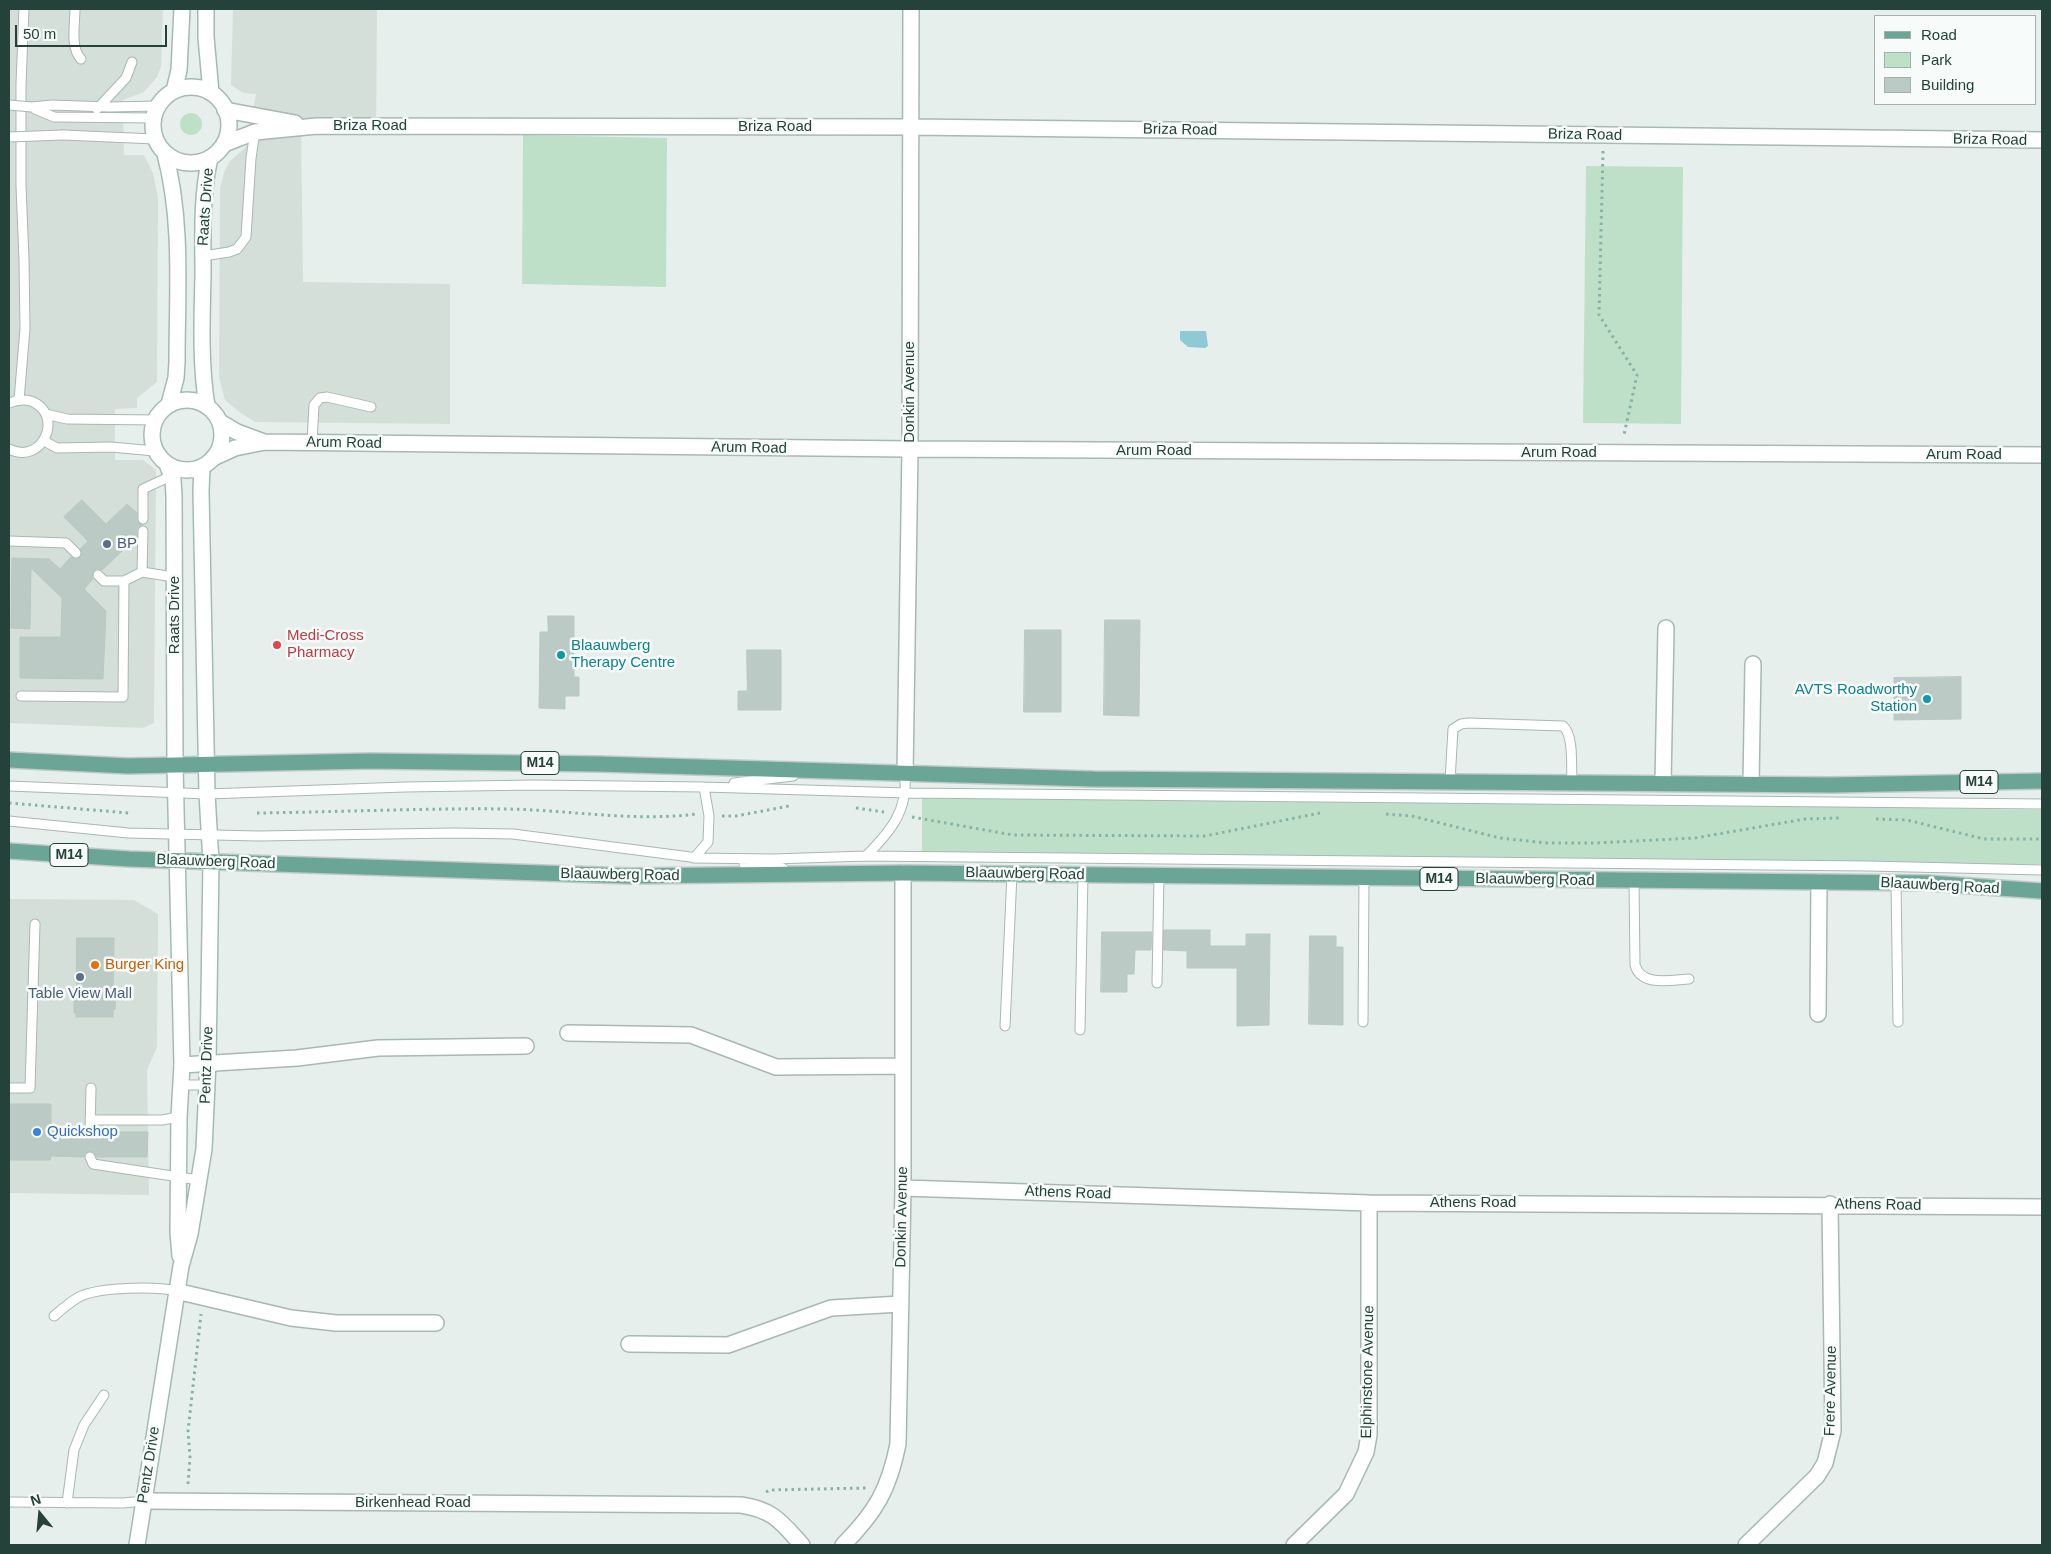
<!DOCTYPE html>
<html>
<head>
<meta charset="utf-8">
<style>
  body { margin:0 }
  #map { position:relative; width:2051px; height:1554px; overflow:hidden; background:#e6efeb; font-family:Arial,sans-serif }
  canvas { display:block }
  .frame { position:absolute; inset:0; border:10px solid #24423a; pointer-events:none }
  .legend { position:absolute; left:1874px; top:15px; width:162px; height:90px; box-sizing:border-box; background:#f7fbf9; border:1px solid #a3b1ad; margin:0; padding:6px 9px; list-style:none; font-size:15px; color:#24423a }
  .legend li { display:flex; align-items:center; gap:10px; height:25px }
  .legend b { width:25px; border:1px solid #a3b1ad }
  .north { position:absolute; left:15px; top:1489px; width:50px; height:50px; -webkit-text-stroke:4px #f7fbf9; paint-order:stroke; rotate:343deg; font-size:14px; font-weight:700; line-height:20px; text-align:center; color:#24423a }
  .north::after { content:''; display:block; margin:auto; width:18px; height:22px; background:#24423a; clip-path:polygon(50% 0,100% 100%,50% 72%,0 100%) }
  .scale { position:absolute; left:15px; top:25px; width:152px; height:22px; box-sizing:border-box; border:2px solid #24423a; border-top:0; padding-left:6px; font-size:15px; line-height:18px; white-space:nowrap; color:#24423a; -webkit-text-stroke:4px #f7fbf9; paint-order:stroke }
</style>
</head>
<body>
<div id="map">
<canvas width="2051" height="1554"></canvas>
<div class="frame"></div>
<ul class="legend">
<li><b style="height:6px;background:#6aa596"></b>Road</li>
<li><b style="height:14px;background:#bfe0c8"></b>Park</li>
<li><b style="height:14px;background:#bbcac4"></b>Building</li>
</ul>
<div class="north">N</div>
<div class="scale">50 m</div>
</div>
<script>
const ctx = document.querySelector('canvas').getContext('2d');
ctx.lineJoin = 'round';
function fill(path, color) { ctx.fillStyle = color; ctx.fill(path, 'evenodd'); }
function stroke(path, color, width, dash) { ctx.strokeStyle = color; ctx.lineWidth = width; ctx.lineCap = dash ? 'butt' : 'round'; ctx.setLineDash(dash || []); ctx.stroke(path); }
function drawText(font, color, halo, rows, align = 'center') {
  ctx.font = font + ' Arial,sans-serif'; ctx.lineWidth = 5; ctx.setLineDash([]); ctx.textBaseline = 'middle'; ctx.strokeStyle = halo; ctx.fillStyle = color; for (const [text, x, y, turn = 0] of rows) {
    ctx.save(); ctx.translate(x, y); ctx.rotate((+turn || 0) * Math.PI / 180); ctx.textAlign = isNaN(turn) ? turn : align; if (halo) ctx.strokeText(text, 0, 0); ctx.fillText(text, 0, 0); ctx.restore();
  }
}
const built = new Path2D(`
  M9 9H163L161 67 157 77 144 92 123 100 124 155H144L153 173 158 198 157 382 137 398V408L115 409V460H143L156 470 154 723 143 728 9 723Z
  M233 9H377L376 127 301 126 303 282 450 284V424L255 422 238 411 225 400 219 377 220 188 225 170 230 161 246 147 256 94 243 93 231 85Z
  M9 899 134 900 158 914 157 1047 147 1070 149 1195 9 1193Z`);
const green = new Path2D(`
  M180 124a11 11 0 1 1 22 0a11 11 0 1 1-22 0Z
  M523 135 667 138 666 287 522 284Z
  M1586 166 1683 167 1681 424 1583 423Z
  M922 792 2042 810V864L1868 866 922 857Z`);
const water = new Path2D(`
  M1181 331H1206L1208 346 1205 348 1188 347 1180 340V332Z`);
const building = new Path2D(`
  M82 500 106 524 127 504 137 513V522L142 525 137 528V537L102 570 97 569 93 571 92 576 93 579 84 589 106 611 103 679 20 678V637H61L62 598 31 568 30 629 11 628 12 558 49 559 60 569 71 557 75 559 80 558 82 554 80 549 88 541 64 517Z
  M548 616H574V677H579V696H565V709L539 708 540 632H548Z
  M1105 620H1140L1139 716 1104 715Z
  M1025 630H1061V712H1024Z
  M747 650H781V710H738V691H747Z
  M1961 677V719L1894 720V678Z
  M1164 930H1210V946H1246V934H1270L1269 1025 1237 1026V968H1187V951L1164 950Z
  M1102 932H1152L1151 950H1135L1134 974H1127V992H1101Z
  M1310 936H1336V947H1343V1025L1309 1024Z
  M77 938H114L113 991H116L115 1009 113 1010V1017H76V1013H74V994H76Z
  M9 1104H51V1131L84 1132 86 1137 90 1138 95 1136 96 1132H148L147 1157H97L94 1152 90 1151 85 1153 84 1157 51 1156 50 1160H9Z`);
const path = new Path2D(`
  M1603 151 1599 315 1637 375 1624 435
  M9 803 129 813
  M856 808 884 812
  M257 813C340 812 424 808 507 809 570 810 633 822 696 814
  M1386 814 1412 816 1500 838 1547 843H1595L1695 838 1805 819 1840 818
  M722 816H736L789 806
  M912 817 1013 835 1205 836 1320 813
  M1876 819 1907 820 1984 839H2042
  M188 1484 190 1457 188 1431 201 1314
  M766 1492 770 1490 867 1488`);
const lane = new Path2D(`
  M75 9C75 24 70 48 81 59
  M32 107 52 105 109 107 158 106
  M33 108 54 117 153 118
  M97 109 126 78 132 62
  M63 135 155 139
  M203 256 229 252 237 249 246 237 251 158 255 132
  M19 400 25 329 24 260 21 186V84L24 9
  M9 403C16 400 23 399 31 401 65 414 43 466 9 449
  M46 414 67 419 155 420
  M44 441 57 448 111 447 155 451
  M312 443 314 405 320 398 327 397 371 407
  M143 519V489L171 476
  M9 541 66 543 76 553
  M142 572 143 531
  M98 575 104 581H124
  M21 696 123 697 124 581 142 572 174 577
  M1450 781 1453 729 1461 724 1469 723 1563 726C1574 735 1571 767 1572 782
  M734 783 793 776
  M9 786 207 794 405 787 534 785 704 787 907 793 2042 804
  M9 821 128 833 258 836 455 833 513 834 698 858
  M866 856C890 832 908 811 905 775
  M694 858 773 859 866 856 1868 866 2042 870
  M694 858 708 842 709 816 704 787
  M744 864 783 868
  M1634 881 1635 965C1641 987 1671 980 1689 979
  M1896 883 1898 1022
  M1157 983 1159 875
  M1363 1022 1364 878
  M1005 1026 1012 874
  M1080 1030 1083 874
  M181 1085H207
  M9 1088H30L35 924
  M90 1120H162L179 1117
  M90 1132 91 1088
  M90 1157 93 1164 199 1180
  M54 1316C62 1309 70 1302 79 1297 98 1287 156 1286 176 1291
  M9 1502 123 1503 144 1501
  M67 1503 74 1450 84 1425 104 1395`);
const street = new Path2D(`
  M225 110 295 123
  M224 144 255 132 317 126 910 127 2042 140
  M220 422 237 432 264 442
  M213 458 235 448 265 442 910 449 2042 455
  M905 775 910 449 911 9
  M1663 783 1666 628
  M1751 784 1753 664
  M1818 1014 1819 882
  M568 1033 691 1035 776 1067 903 1066
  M182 1065 297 1058 378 1048 526 1046
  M903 1188 1369 1203 2042 1207
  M176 1291 291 1318 336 1323H436
  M629 1344 728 1345 831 1308 901 1304
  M144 1501 741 1505C774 1510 781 1522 802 1545
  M843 1545C876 1512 889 1489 898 1444L903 1188V873
  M1294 1545 1346 1494 1366 1452 1369 1435V1203
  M1746 1545 1817 1476 1825 1463 1833 1431 1830 1204`);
const secondary = new Path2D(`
  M206 9V37L211 93
  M153 125a38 38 0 1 1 76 0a38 38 0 1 1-76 0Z
  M174 91 179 70 182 9
  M165 154C183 221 177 293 177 362L176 378 169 404
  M152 435a35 35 0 1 1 70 0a35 35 0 1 1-70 0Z
  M207 406C200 363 202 319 203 276 203 237 201 196 210 158
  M167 464 173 480 174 496 175 766 182 1065 179 1117 178 1232 180 1256
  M137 1545 181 1266 190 1234 204 1149 208 1062 211 862 207 794 201 491 202 467`);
const primary = new Path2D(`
  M9 760 128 766 370 761 599 764 1093 779 1832 785 2042 781
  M9 851 129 859 630 876 903 873 1012 874 1928 883 2042 891`);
const laneBridge = new Path2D(`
  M9 105 32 107
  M9 137 63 135`);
const markers = [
  [107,544,5,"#5c6f8a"],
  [277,645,5,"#e0444e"],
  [561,655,5,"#0f9aa8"],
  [1927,699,5,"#0f9aa8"],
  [95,965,5,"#e8710a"],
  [80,977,5,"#5c6f8a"],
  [37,1132,5,"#3f7fe0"]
];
const shields = [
  [540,763,38],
  [1979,782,38],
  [69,855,38],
  [1439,879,38]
];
const shieldNames = [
  ["M14",540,763],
  ["M14",1979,782],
  ["M14",69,855],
  ["M14",1439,879]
];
const streetNames = [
  ["Briza Road",370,126],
  ["Briza Road",775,127],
  ["Briza Road",1180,130,1],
  ["Briza Road",1585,135,1],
  ["Briza Road",1990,140,1],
  ["Raats Drive",206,207,-86],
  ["Donkin Avenue",910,392,-90],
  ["Arum Road",344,443,1],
  ["Arum Road",749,448,1],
  ["Arum Road",1154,451],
  ["Arum Road",1559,453],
  ["Arum Road",1964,455],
  ["Raats Drive",175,615,-90],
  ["Blaauwberg Road",216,862,2],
  ["Blaauwberg Road",1025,874,1],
  ["Blaauwberg Road",620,875,1],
  ["Blaauwberg Road",1535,880,1],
  ["Blaauwberg Road",1940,886,3],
  ["Pentz Drive",207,1065,-88],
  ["Athens Road",1068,1193,2],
  ["Athens Road",1473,1203],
  ["Athens Road",1878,1205,1],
  ["Donkin Avenue",902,1217,-89],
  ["Elphinstone Avenue",1368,1372,-89],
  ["Frere Avenue",1831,1391,-89],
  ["Pentz Drive",149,1465,-81],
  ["Birkenhead Road",413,1503]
];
const serviceNames = [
  ["BP",117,544],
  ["Table View Mall",80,994,"center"]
];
const healthNames = [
  ["Medi-Cross",287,636],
  ["Pharmacy",287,653]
];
const cultureNames = [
  ["Blaauwberg",571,646],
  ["Therapy Centre",571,663],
  ["AVTS Roadworthy",1917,690,"right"],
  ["Station",1917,707,"right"]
];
const foodNames = [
  ["Burger King",105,965]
];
const shopNames = [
  ["Quickshop",47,1132]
];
fill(built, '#d4dfda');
fill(green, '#bfe0c8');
fill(water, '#8ec9d4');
fill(building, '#bbcac4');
stroke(building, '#b8c9c2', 1);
stroke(lane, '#a8b8b2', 11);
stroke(street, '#a8b8b2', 18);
stroke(secondary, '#a4bbb3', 18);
stroke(primary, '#c2cac8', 18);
stroke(path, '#86b3a5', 3, [2.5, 4]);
stroke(lane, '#fff', 9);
stroke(street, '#fff', 15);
stroke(secondary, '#fff', 15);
stroke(primary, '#6aa596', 15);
stroke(laneBridge, '#a8b8b2', 11, []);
stroke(laneBridge, '#fff', 9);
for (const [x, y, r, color] of markers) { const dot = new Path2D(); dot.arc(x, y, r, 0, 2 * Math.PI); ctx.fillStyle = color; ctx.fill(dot); stroke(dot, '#f7fbf9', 2); }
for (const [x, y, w] of shields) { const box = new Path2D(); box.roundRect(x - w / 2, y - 11.5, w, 23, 4); ctx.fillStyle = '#f7fbf9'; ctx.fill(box); stroke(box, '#24423a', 1); }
drawText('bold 14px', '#24423a', null, shieldNames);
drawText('15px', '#24423a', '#f7fbf9', streetNames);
drawText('15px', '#4e5e75', '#f7fbf9', serviceNames, 'left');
drawText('15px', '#be3a42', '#f7fbf9', healthNames, 'left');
drawText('15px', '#0d838f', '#f7fbf9', cultureNames, 'left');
drawText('15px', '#c56008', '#f7fbf9', foodNames, 'left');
drawText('15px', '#366cbe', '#f7fbf9', shopNames, 'left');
</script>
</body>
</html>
